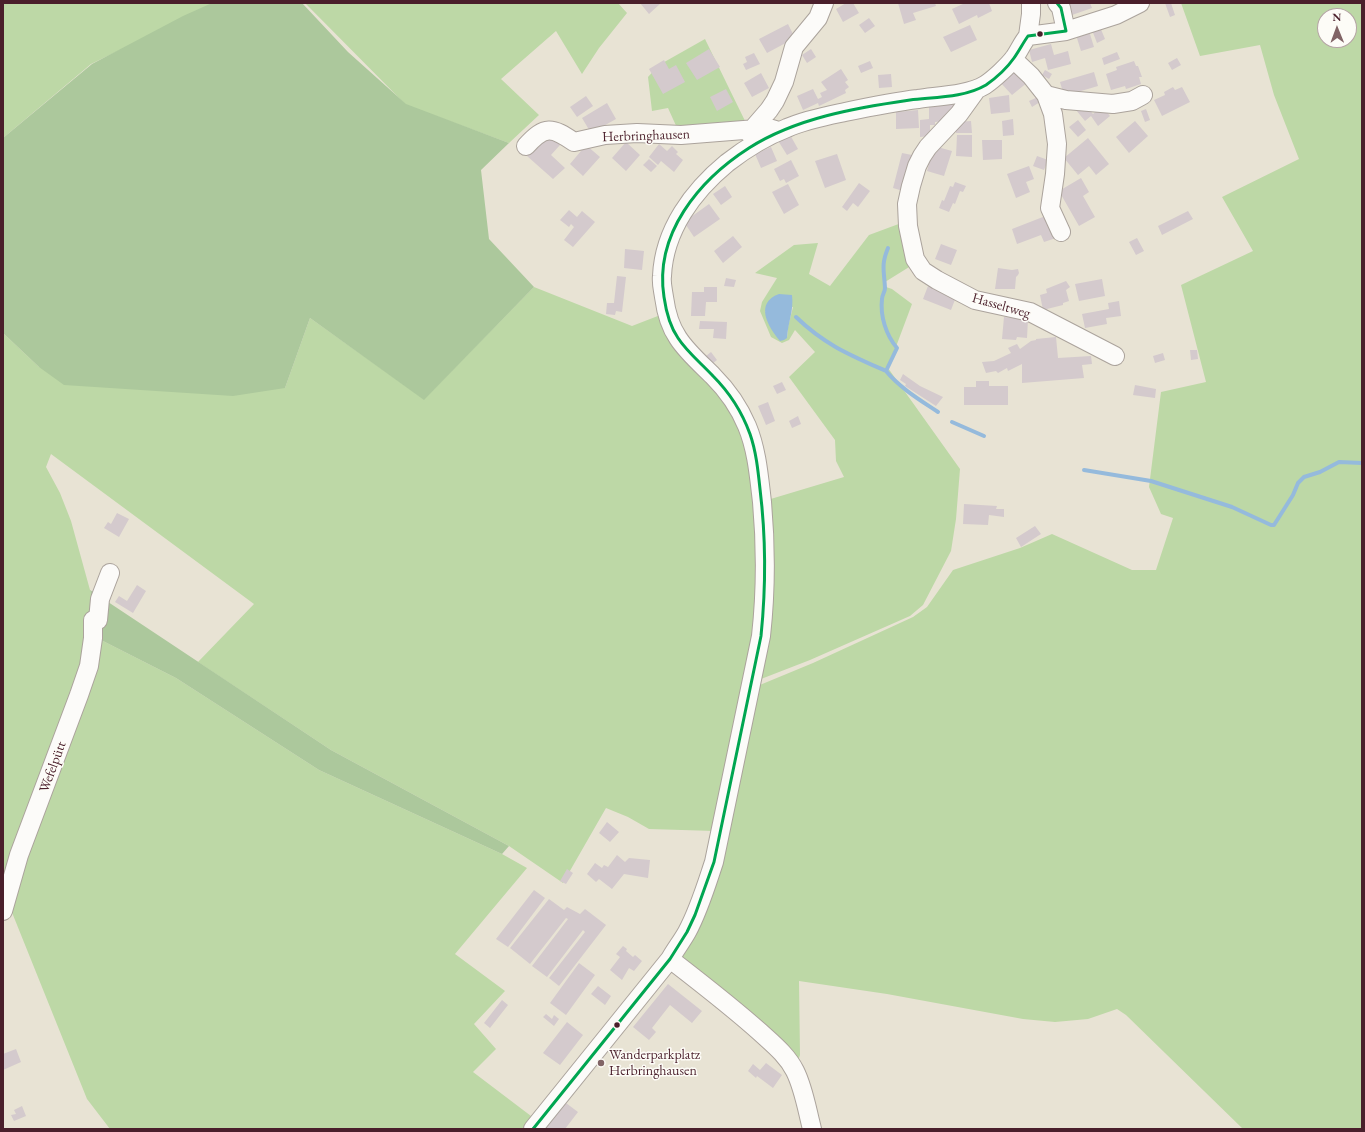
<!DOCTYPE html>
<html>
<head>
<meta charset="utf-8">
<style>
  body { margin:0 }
  #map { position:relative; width:1365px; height:1132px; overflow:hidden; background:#e8e3d4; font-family:"EB Garamond",serif }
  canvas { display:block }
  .frame { position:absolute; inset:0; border:4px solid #4a1f2b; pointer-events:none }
  .north { position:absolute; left:1317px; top:8px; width:40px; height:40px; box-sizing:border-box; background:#fdfcf7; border:1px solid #b5a4a5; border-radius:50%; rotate:359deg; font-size:11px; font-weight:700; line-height:16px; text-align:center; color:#4a1f2b }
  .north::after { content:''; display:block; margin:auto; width:14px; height:18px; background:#816466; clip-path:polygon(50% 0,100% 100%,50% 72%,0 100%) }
</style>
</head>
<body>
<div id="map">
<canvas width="1365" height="1132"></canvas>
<div class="frame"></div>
<div class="north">N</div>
</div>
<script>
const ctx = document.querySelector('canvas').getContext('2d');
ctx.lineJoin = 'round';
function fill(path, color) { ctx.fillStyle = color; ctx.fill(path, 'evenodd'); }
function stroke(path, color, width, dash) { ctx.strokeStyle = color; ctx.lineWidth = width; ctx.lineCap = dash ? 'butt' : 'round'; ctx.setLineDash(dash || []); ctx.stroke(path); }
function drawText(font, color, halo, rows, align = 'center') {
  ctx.font = font + ' "EB Garamond",serif'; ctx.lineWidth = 3; ctx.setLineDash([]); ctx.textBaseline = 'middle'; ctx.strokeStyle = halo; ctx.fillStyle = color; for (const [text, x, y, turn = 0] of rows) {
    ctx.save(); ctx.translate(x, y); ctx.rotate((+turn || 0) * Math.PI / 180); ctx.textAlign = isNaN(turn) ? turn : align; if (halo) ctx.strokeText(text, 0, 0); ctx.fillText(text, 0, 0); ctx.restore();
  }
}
const green = new Path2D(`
  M3 3H217L91 64 3 138Z
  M305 3H618L627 13 599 48 582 74 556 31 501 79 539 115 509 143 406 105Z
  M1181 3H1362V1129H1243L1126 1015 1117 1009 1088 1019 1055 1022 1023 1019 887 994 799 981 800 1055 796 1067 676 964 755 687 813 663 913 617 927 607 953 570 1020 548 1052 534 1132 570H1156L1173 518 1161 514 1149 487 1161 392 1206 382 1181 285 1253 251 1222 197 1299 159 1274 95 1260 45 1200 56ZM1325 16H1349V40H1325Z
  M705 39 747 125 678 130 668 108 652 111 648 77 659 65Z
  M904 222 914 264 885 282 886 287 892 289 912 304 888 368 960 469 956 519 951 551 923 605 910 616 810 660 761 679 764 501 844 477 836 461 835 440 789 377 815 352 795 330 789 340 782 343 771 337 760 311 762 302 777 278 755 273 794 245 818 243 809 274 830 286 869 235ZM793 307 788 327 787 338 765 311Z
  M534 287 632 326 663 314 729 401 756 480V624L715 831 649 829 628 817 606 808 563 883 509 846 331 750 198 662 254 604 51 454 46 467 60 493 71 521 90 590 101 640 176 678 319 770 502 854 527 868 455 954 505 991 474 1024 496 1049 473 1072 531 1116 522 1129H110L87 1099 11 910 3 918V333L39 367 285 388 310 318 424 399Z`);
const forest = new Path2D(`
  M212 3H302L348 52 406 104 509 143 481 170 489 239 534 287 424 400 310 318 285 388 233 396 64 385 39 367 3 333V138L92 64 183 16Z
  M90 590 331 750 509 846 502 854 319 770 176 678 101 640Z`);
const water = new Path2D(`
  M779 294 792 295C794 311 788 322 787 338L784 340 780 341C768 327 754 303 779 294Z`);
const stream = new Path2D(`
  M796 317C825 345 850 355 886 371 900 388 920 400 938 412
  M886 371 897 348C886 335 880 316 882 299 882 295 885 292 885 288 884 270 881 265 888 248
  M952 422 984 436
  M1084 470 1151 481 1232 507 1271 525H1274L1293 495 1298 483 1304 477 1320 472 1339 462 1362 463`);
const building = new Path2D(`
  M640 3H661L649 14Z
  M846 3H853L859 13 843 22 836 9Z
  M898 3H935L936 6 913 13 916 20 904 24Z
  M965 3H989L992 11 978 18 977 15 959 24 952 9Z
  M1068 3H1090L1092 8 1072 15Z
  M1165 3H1171L1175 15 1170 17Z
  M869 18 875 26 865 33 859 25Z
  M788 24 795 38 767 53 759 39Z
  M970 25 977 40 951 52 943 37Z
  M1100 27 1105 39 1097 43 1092 30Z
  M1089 31 1094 47 1081 51 1076 35Z
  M1051 44 1054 55 1068 51 1071 64 1048 70 1045 58 1032 62 1029 50Z
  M709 49 720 67 697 80 686 63Z
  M811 49 816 57 807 63 802 55Z
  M1117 52 1120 59 1104 65 1102 58Z
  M754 53 760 64 746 70 743 64 747 62 745 57Z
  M1177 58 1181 65 1172 70 1168 63Z
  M664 60 669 69 676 65 685 82 663 94 649 69Z
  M870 61 873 68 861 73 858 66Z
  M1134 61 1136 66H1138L1142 77H1139L1141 84 1126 89 1125 86 1111 90 1106 74 1117 70 1116 67Z
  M1013 65 1028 82 1012 95 999 81Z
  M841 69 848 80 845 82 849 87 845 90 846 93 819 106 818 103 803 110 797 96 813 89 818 99 822 97 820 93 827 90 821 82Z
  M1045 70 1052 74 1049 79 1042 75Z
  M1094 72 1098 86 1064 96 1060 82Z
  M761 73 769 88 752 97 744 83Z
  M891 74 892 87 879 88 878 75Z
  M1173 87 1175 90 1182 87 1190 102 1162 116 1154 100 1165 95 1164 92Z
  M726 89 733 102 717 111 710 97Z
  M1009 95 1010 112 991 114 989 98Z
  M586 96 593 106 577 117 570 107Z
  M1038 97 1040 102 1032 107 1029 101Z
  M953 102 954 116 946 121 935 122V125H930V136L920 137V120L929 119V103Z
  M607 103 616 119 591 133 582 118Z
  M1084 104 1093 114 1102 106 1110 116 1098 126 1091 116 1085 121 1076 110Z
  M1146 109 1150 120 1145 122 1141 111Z
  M918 110 919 128 896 129V112Z
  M1013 119 1014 135 1003 136 1002 121Z
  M1078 120 1086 130 1078 137 1069 127Z
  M971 121 972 133H956V122Z
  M1135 121 1148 136 1129 153 1116 137Z
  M547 133 560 145 551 155 565 168 553 179 527 156Z
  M789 133 798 149 787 155 777 139Z
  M957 135H972V157L956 156Z
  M1088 138 1109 164 1096 175 1089 166 1078 175 1064 158Z
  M982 140H1002V159L983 160Z
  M626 142 640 155 626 171 612 158Z
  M659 144 667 151 672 146 678 152 676 154 683 160 674 172 661 161 658 165 649 157Z
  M586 145 600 157 583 176 570 164Z
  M934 146 952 151 944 176 927 171Z
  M771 147 777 161 761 168 755 154Z
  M902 153 912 155 903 191 893 188Z
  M837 154 846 180 825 188 815 161Z
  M1037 156 1048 160 1044 170 1033 166Z
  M649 159 657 166 651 172 643 165Z
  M791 160 799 176 786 183 784 179 780 181 774 169Z
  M1029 166 1034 179 1026 182 1030 192 1016 198 1007 174Z
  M1081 178 1089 192 1083 196 1095 217 1079 226 1059 191Z
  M955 182 966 186 963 192 960 191 955 204 953 203 949 212 939 208 942 200 944 201 950 186 953 187Z
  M859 183 870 191 858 207 853 203 847 211 842 207Z
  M788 184 799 205 784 214 772 192Z
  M725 186 732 197 721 205 713 194Z
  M709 204 720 219 694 237 684 222Z
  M569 210 577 217 582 211 595 222 573 247 564 240 574 227 571 224 569 227 560 220Z
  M1188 211 1193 219 1162 235 1158 226Z
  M1048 215 1056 238 1044 242 1041 235 1017 244 1012 229Z
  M733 236 742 247 723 263 714 251Z
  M1137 238 1144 251 1136 255 1129 242Z
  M941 244 957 250 951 265 935 259Z
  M625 249 644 251 642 270 624 268Z
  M998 268 1012 270 1018 269 1019 273 1018 275 1016 277 1015 289H995Z
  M617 276 626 277 622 312 616 311 615 315 606 314 607 303H614Z
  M726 278 736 280 734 287 724 286Z
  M1102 279 1105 296 1079 301 1075 284Z
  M1066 281 1070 287 1066 290 1069 301 1063 303V305L1043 310 1040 295 1047 293 1046 289Z
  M928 286 956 297 951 310 923 299Z
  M704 287H717V302H706L705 316H691L692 292H704Z
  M1119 301 1121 316 1106 318 1107 324 1085 328 1082 314 1109 309 1108 303Z
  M1004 317 1028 319 1027 338 1017 337 1016 340 1002 339Z
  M700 321 727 322 726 339 713 338 714 329H699Z
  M1056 337 1058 358 1091 356 1092 364 1082 365 1084 378 1022 383V364L1008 371 1007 368 998 373 996 371 986 373 982 362 994 361 1011 353 1008 348 1017 344 1020 349 1031 341 1036 340V339Z
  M1190 350H1197L1198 359 1191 360Z
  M711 352 717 360 712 364 706 356Z
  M1163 353 1165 360 1155 363 1153 356Z
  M903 374 920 386 943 397 936 406 905 386 906 384 900 380Z
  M976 381H989V386H1008V405H964V387H976Z
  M782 382 786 390 777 394 773 386Z
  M1135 385 1156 389 1155 398 1133 395Z
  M768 402 775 421 766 425 758 406Z
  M798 416 801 424 792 428 789 421Z
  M964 504 997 506 996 509H1004V517L989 515 988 525 963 524Z
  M117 513 129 519 119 537 104 528 108 522 111 524Z
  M1035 526 1041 534 1021 547 1016 538Z
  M137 585 146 591 133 613 115 602 119 596 127 601Z
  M607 822 619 832 610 842 599 833Z
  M617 855 625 862 629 858 650 860 648 878 624 874 612 889 599 879 596 882 587 874 595 863 602 868 604 865 608 867Z
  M567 869 573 873 566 884 560 881Z
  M534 890 545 898 508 947 496 939Z
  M549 899 564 910 567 907 580 914 585 909 606 925 559 986 549 978 585 932 583 930 547 977 532 966 568 919 566 918 530 964 510 948Z
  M623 946 627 949 626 951 633 957 635 955 642 961 634 971 629 968 622 980 610 970 620 957 616 954Z
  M579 963 595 975 566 1015 550 1003Z
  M668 984 702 1011 692 1023 670 1005 652 1028 656 1032 649 1040 633 1027Z
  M598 986 611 996 605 1005 591 994Z
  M502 1000 508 1005 490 1028 484 1023Z
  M546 1014 552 1019 554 1015 559 1019 554 1026 543 1017Z
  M567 1022 583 1035 560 1065 543 1053Z
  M16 1049 21 1062 3 1070V1054Z
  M766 1063 782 1075 773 1088 757 1076 756 1078 748 1071 753 1064 760 1070Z
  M562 1100 578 1112 565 1129H545L557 1112Z
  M22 1106 26 1116 14 1121 11 1115 16 1114 14 1110Z`);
const minor = new Path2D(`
  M1057 3 1061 8 1066 31
  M1028 36 1031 14V3
  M1013 59 1031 76 1046 95 1066 100 1113 104 1132 101 1143 95
  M977 89 959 114 928 147 922 156 917 166 911 186 907 204 908 226 915 259 923 271 937 280 975 300 1030 312 1115 356
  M1046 95 1053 114 1057 144 1055 174 1050 208 1061 232
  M749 133 769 110 775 101 784 82 794 47 818 18 824 3
  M526 146C545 125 552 127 574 142L605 135 637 133 681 135 769 128 779 131
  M3 911 19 855 79 695 89 666 93 638V620H98L100 599 110 573
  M670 959C701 983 731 1006 760 1032 773 1044 787 1055 795 1071 804 1089 807 1110 812 1129
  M533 1129 670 959C675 950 682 941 687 932 699 910 706 886 714 862L761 636C766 591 766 547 762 502 759 477 757 450 747 426 739 407 727 390 713 376 701 364 687 352 678 338 669 325 666 312 664 297 663 290 661 283 662 276 664 230 693 191 727 163 745 149 766 136 787 128 805 120 826 116 845 112 869 107 893 102 918 99 937 96 969 95 985 85 994 79 1008 66 1014 58 1019 51 1022 43 1028 36L1066 31 1116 15 1140 3`);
const bus1 = new Path2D(`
  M533 1129 670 959 687 932 695 915 714 862 761 636C766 587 766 538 760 489 758 470 756 451 750 434 742 412 729 392 713 376 701 363 687 352 678 338 669 325 666 311 664 297 654 234 699 180 749 148 796 118 855 108 910 100 934 97 964 98 986 85 996 78 1007 68 1014 58 1019 51 1023 43 1028 36L1066 31 1061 8 1057 3`);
const markers = [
  [1040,34,3.5,"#4a1f2b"],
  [617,1025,3.5,"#4a1f2b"],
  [601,1063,4,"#816466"]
];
const streetNames = [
  ["Herbringhausen",646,136,-2],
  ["Hasseltweg",1001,306,16],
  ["Wefelpütt",53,767,-70]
];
const poiNames = [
  ["Wanderparkplatz",609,1055],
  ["Herbringhausen",609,1071]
];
fill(green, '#bdd8a6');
fill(forest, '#acc89c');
fill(water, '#95badc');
stroke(stream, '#95badc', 4);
fill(building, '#d4cacd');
stroke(minor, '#aba39c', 20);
stroke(minor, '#fcfbf9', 18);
stroke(bus1, '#00a651', 3);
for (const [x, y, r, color] of markers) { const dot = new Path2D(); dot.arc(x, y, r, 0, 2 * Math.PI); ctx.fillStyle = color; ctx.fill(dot); stroke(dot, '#fdfcf7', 1.5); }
drawText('14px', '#4a1f2b', '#fdfcf7', streetNames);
drawText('14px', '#4a1f2b', '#fdfcf7', poiNames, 'left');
</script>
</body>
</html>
